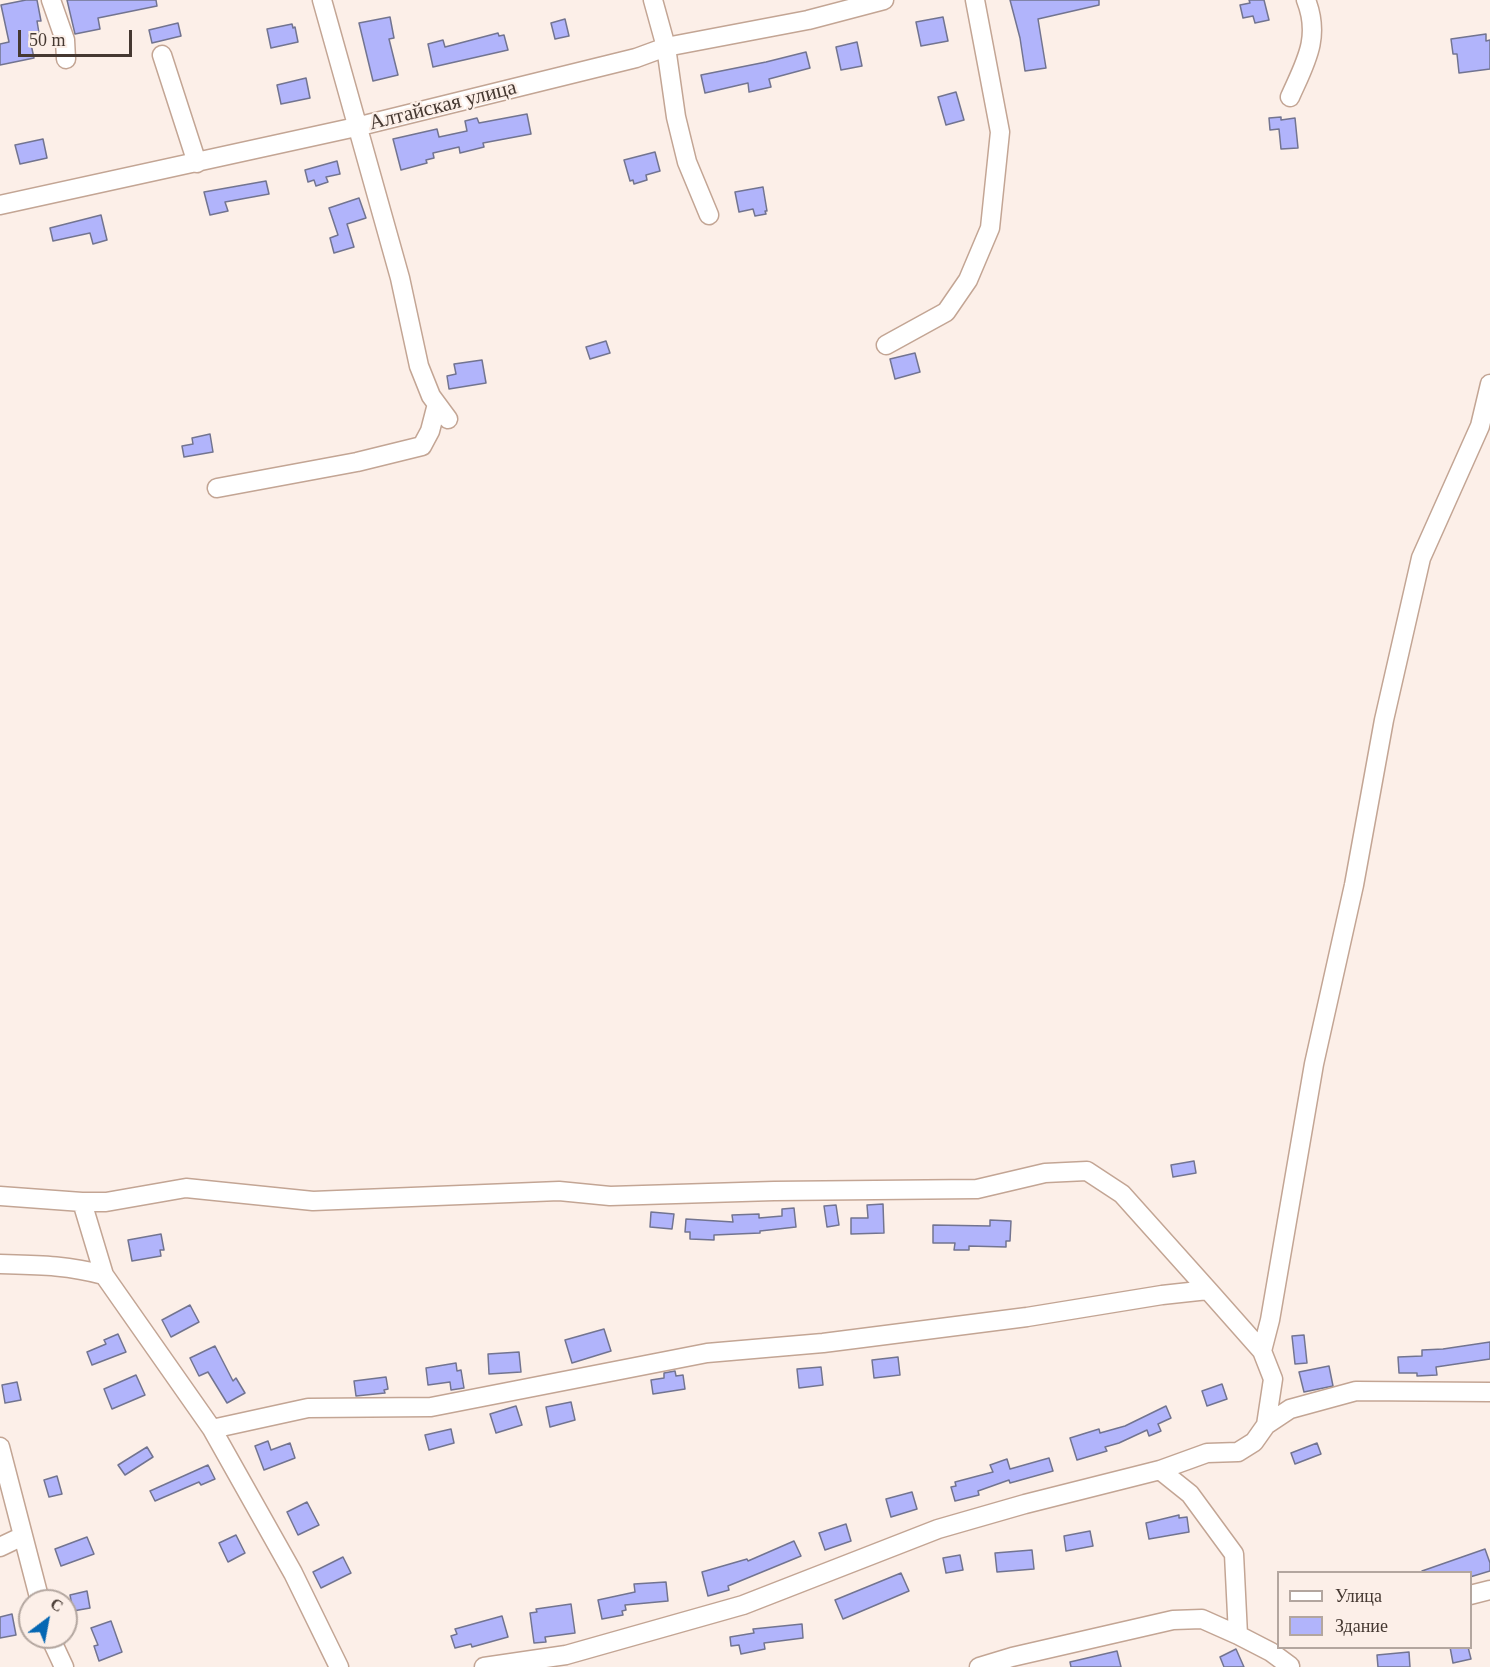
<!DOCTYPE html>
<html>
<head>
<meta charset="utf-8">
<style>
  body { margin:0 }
  #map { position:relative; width:1490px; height:1667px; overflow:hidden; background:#fcefe8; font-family:Georgia,serif }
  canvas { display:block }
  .legend { position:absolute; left:1277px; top:1571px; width:195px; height:78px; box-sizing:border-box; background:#fcefe8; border:2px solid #b3a69f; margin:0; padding:8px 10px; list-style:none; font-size:18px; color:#453831 }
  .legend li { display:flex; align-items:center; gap:12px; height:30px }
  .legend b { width:30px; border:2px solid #b3a69f }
  .north { position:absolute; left:18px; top:1589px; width:60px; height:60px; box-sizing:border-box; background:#fcefe8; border:2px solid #b3a69f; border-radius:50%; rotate:32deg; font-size:16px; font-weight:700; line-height:24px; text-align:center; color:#453831 }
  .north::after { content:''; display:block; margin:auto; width:21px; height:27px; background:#0567b3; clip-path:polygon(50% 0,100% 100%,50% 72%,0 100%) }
  .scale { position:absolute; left:18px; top:30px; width:114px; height:27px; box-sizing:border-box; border:3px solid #453831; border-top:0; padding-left:8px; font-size:18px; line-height:21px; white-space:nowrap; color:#453831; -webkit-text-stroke:4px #fcefe8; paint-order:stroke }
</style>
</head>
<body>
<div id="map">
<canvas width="1490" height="1667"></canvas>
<ul class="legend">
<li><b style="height:8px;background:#fff"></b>Улица</li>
<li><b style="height:16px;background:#b1b4fb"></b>Здание</li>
</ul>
<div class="north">С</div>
<div class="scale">50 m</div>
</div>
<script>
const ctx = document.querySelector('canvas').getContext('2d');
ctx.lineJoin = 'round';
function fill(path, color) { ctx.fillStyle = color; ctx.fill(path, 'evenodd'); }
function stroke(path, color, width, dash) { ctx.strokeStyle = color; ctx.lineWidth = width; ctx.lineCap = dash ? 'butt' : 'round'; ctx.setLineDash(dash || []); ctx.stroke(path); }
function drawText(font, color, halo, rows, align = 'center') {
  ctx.font = font + ' Georgia,serif'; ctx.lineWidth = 4.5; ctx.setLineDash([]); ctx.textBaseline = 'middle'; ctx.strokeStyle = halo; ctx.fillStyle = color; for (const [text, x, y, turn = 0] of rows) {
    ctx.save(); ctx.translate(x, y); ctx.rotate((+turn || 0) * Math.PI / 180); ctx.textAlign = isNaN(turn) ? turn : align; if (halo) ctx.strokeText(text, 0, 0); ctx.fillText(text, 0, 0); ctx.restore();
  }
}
const building = new Path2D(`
  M26 0H37L41 21H37L39 33 29 35 34 58 0 65V44L9 42 1 5Z
  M67 0H156L157 6 98 18 100 29 75 34Z
  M1010 0H1099V5L1038 19 1046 68 1025 71 1020 38Z
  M1249 0H1264L1269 20 1255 23 1253 16 1243 18 1240 5 1250 3Z
  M390 17 394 38 389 39 398 75 373 81 359 23Z
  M943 17 948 41 921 46 916 22Z
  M565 19 569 36 555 39 551 23Z
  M178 23 181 36 152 43 149 30Z
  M292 24 293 28 295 27 298 42 271 48 267 29Z
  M498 33 499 36 504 35 508 50 433 67 428 44 443 40 445 47Z
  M1486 34V41L1490 40V69L1459 73 1457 54H1453L1451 39Z
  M857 42 862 66 841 70 836 47Z
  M806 52 810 68 769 79 771 87 749 92 748 83 705 93 701 75 766 62Z
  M306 78 310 98 281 104 277 85Z
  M956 92 964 120 946 125 938 97Z
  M527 114 531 134 483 143 484 147 460 153 459 147 433 153 434 158 426 160 427 163 401 170 393 139 437 129 439 137 467 131 465 121 477 118 479 123Z
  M1281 117V120L1295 118 1298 148 1281 149 1279 129 1270 130 1269 118Z
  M43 139 47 158 20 164 15 145Z
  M655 152 660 171 646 175 647 180 634 184 633 180 630 181 624 160Z
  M337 161 340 174 326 177 328 182 316 186 314 180 308 182 305 170Z
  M266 181 269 194 225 202 228 211 210 215 204 192Z
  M763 187 767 211H765L766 214 755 216 753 209 739 212 735 192Z
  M359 198 366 218 347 224 354 247 334 253 330 238 338 235 329 208Z
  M101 215 107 240 93 244 90 233 53 241 50 228Z
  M606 341 610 353 590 359 586 347Z
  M915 353 920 372 895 379 890 359Z
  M482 360 486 383 449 389 447 376 456 374 454 364Z
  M210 434 213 452 184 457 182 446 193 444 192 438Z
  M1194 1161 1196 1173 1173 1177 1171 1165Z
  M883 1204 884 1233 851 1234V1218H868L867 1205Z
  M836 1205 839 1225 827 1227 824 1206Z
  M794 1208 796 1227 760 1231V1233L714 1235V1240L690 1239V1232H685L686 1219 733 1222 732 1215 759 1214V1218L782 1216V1209Z
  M651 1212 674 1214 672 1229 650 1227Z
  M990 1220 1011 1221 1010 1241H1006V1247L969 1246V1250H954L955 1243H933V1225L990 1226Z
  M161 1234 164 1250H160L161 1256 132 1261 128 1240Z
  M190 1305 199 1322 171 1337 162 1320Z
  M604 1329 611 1351 572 1363 565 1340Z
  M118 1334 126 1352 92 1365 87 1352 106 1344 104 1340Z
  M1304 1335 1307 1363 1295 1364 1292 1336Z
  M1490 1342V1359L1436 1367 1437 1375 1417 1376V1373H1399L1398 1357 1422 1356V1350L1443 1349Z
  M215 1346 233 1381 236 1378 245 1393 227 1403 208 1372 199 1376 190 1358Z
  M519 1352 521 1372 489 1374 488 1354Z
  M898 1357 900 1375 874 1378 872 1360Z
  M456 1363 457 1371 461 1370 464 1388 451 1390 450 1382 428 1385 426 1368Z
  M1329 1366 1333 1386 1304 1392 1299 1372Z
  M821 1367 823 1385 799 1388 797 1369Z
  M675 1371 676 1376 683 1375 685 1389 653 1394 651 1380 664 1378V1373Z
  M136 1375 145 1395 112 1409 104 1389Z
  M386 1377 388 1389 384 1390 385 1393 356 1396 354 1381Z
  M17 1382 21 1400 5 1403 2 1385Z
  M1222 1384 1227 1399 1207 1406 1202 1391Z
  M571 1402 575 1420 550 1427 546 1407Z
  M516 1406 522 1425 496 1433 490 1414Z
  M1166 1406 1171 1418 1158 1424 1161 1431 1149 1436 1147 1430 1119 1443 1105 1447 1107 1451 1077 1460 1070 1438 1099 1429 1100 1433 1125 1426Z
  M451 1429 454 1443 429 1450 425 1435Z
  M268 1441 271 1450 290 1443 295 1458 264 1470 255 1446Z
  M1317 1443 1321 1454 1295 1464 1291 1453Z
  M147 1447 153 1457 125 1475 118 1465Z
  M1049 1458 1053 1471 1010 1483 1009 1480 978 1491 979 1495 955 1501 951 1487 956 1486 955 1482 993 1472 990 1465 1007 1459 1010 1469Z
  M208 1465 215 1479 201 1485 199 1482 155 1501 150 1491Z
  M57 1476 62 1494 49 1497 44 1480Z
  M912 1492 917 1509 891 1517 886 1499Z
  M307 1502 319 1525 298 1535 287 1512Z
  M1179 1515V1518L1187 1517 1189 1532 1149 1539 1146 1523Z
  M846 1524 851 1541 825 1550 819 1533Z
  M1090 1531 1093 1546 1066 1551 1064 1536Z
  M236 1535 245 1553 228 1562 219 1543Z
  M87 1537 94 1554 61 1566 55 1549Z
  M794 1541 801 1556 728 1586 729 1590 708 1596 702 1572 747 1559 748 1561Z
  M1485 1549 1490 1563V1571L1470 1577V1572H1422V1571Z
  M1032 1550 1034 1569 997 1572 995 1553Z
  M960 1555 963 1570 946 1573 943 1558Z
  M343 1557 351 1573 321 1588 313 1572Z
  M901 1573 909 1591 843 1619 835 1600Z
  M666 1582 668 1601 625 1605 626 1610 622 1611 623 1615 602 1619 598 1600 635 1592 634 1584Z
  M87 1591 90 1608 73 1611 70 1595Z
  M571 1604 575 1633 545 1637 546 1642 534 1643 530 1613 537 1612 536 1609Z
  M12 1614 16 1635 0 1638V1617Z
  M502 1616 508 1637 472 1647 471 1644 455 1648 451 1636 457 1634 455 1629Z
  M111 1621 122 1652 99 1661 94 1646 98 1645 91 1628Z
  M802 1624 803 1638 764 1643 765 1649 741 1654 739 1645 731 1646 730 1637 754 1633 753 1629Z
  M1450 1647H1468L1471 1659 1453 1663Z
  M1236 1649 1244 1667H1224L1220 1657Z
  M1117 1651 1121 1667H1071L1070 1662Z
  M1409 1652 1410 1667H1378L1377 1655Z`);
const minor = new Path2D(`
  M51 0 65 40 66 59
  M322 0 400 278 419 366 431 396 448 419
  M653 0 666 47 676 117 687 162 709 215
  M162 55 197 163
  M1290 97C1305 63 1321 38 1306 0
  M0 205 356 127 636 58 666 47 808 20 884 0
  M886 345 946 312 968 280 990 228 1000 132 975 0
  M217 488 357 462 422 446 430 431 437 404
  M0 1196 82 1202 104 1275 212 1429 293 1573 339 1667
  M82 1202H106L186 1188 313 1201 559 1191 610 1196 774 1191 977 1189 1045 1173 1087 1171 1122 1194 1208 1290 1162 1295 1027 1317 823 1343 707 1353 431 1407 308 1408 212 1429
  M0 1264C38 1265 67 1265 104 1275
  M1208 1290 1262 1351 1273 1379 1266 1425 1254 1442 1238 1452 1207 1453 1160 1470 1190 1494 1234 1554 1238 1635 1271 1652 1290 1666
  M1262 1351 1270 1320 1314 1064 1354 885 1384 720 1421 558 1480 426 1490 384
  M1266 1425 1290 1409 1356 1391 1490 1392
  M0 1447 40 1601
  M0 1547 23 1536
  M1470 1595 1490 1590
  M50 1637 64 1667
  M484 1667 566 1655 743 1605 938 1529 1025 1504 1160 1470
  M979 1667 1012 1657 1173 1620 1202 1619 1238 1635`);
const streetNames = [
  ["Алтайская улица",443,106,-14]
];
fill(building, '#b1b4fb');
stroke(building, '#727490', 1.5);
stroke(minor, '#c3a594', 21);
stroke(minor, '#fff', 18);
drawText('21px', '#453831', '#fcefe8', streetNames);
</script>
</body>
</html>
